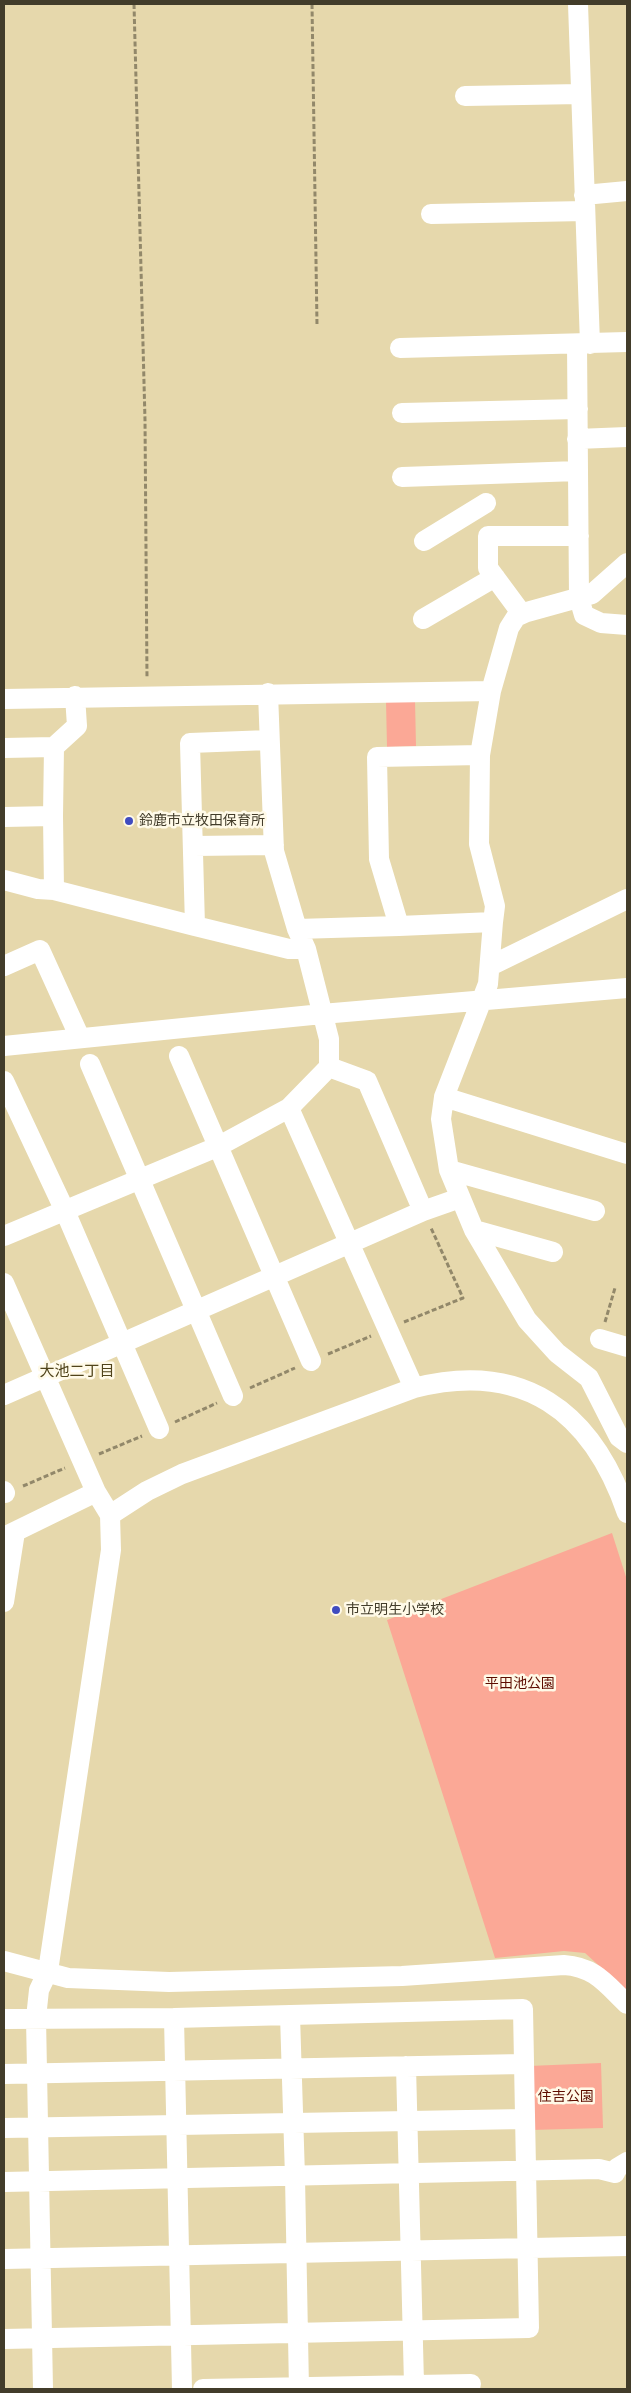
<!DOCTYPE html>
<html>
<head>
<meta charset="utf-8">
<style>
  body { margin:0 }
  #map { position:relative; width:631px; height:2393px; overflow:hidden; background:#e6d8ac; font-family:"Public Sans",sans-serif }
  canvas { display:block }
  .frame { position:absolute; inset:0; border:5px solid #423c2a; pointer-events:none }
</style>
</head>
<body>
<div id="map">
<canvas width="631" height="2393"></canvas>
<div class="frame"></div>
</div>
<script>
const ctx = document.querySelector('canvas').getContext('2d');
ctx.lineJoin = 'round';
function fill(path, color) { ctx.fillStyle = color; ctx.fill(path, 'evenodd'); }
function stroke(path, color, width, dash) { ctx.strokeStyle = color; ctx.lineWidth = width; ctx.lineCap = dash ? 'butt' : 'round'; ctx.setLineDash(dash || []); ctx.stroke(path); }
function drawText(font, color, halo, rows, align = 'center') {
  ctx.font = font + ' "Public Sans","Noto Sans JP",sans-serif'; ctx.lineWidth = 5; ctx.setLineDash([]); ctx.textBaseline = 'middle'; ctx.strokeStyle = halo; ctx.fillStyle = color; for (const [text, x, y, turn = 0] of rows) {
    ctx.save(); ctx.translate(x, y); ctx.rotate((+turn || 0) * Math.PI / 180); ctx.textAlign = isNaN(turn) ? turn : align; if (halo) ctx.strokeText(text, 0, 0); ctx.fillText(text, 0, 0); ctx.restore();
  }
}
const green = new Path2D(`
  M415 700 416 746 387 747 386 701Z
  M612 1533 627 1580V1991L585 1953 564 1951 495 1958 387 1620Z
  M601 2063 603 2128 531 2130 529 2066Z`);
const path = new Path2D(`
  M134 4 145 420 147 678
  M312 4 317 325
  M404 1322 463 1298 431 1228
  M605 1322 615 1288
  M328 1354 371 1336
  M250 1388 295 1368
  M175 1422 217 1403
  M99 1454 142 1436
  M23 1486 65 1468`);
const minor = new Path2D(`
  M578 4 590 344
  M465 96 581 94
  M584 195 627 191
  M431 214 585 211
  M577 344 579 598 584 615 601 623 627 625
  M400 348 627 342
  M402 413 578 409
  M577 439 627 437
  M402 477 578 471
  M424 541 486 503
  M522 614 488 568V536H579
  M423 619 495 577
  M4 699 491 691 509 628 516 617 527 612 592 594 627 563
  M4 748 54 747 77 726 75 696
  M480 755 479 844 495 906 493 922
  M4 817 53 816 54 747
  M194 846 274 845
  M4 880 38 889 54 890 53 816
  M54 890 195 926 190 743 269 740
  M195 926 289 949H306
  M399 926 493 922 488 984 444 1097 441 1119 449 1170 474 1230 527 1320 557 1353 589 1378 619 1437 627 1443
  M297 929 399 926 379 859 377 757 480 755 491 691
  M4 966 40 950 80 1038
  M490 966 627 899
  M4 1046 322 1014 627 988
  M179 1056 311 1361
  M90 1064 233 1396
  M329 1067 367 1081 423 1211
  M4 1081 65 1211 159 1429
  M444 1097 627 1154
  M289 1108 414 1388
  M449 1170 595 1211
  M474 1230 553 1252
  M4 1236 217 1147 289 1108 329 1067V1039L306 949 297 929 274 851 268 693
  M4 1283 96 1492
  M600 1339 627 1347
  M4 1395 423 1211 460 1198
  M4 1491 5 1493
  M110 1515 147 1491 182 1474 414 1388C523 1360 592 1411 627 1513
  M4 1537 96 1492 110 1515 111 1550 48 1971 39 1990 36 2018 43 2389
  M4 1602 15 1532
  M4 1961 68 1978 169 1982 402 1976 564 1965C595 1967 606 1984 627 2004
  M290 2015 295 2177 299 2389
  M174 2018 182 2389
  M4 2019 174 2018 523 2009 529 2328 4 2339
  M406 2066 414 2384
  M4 2074 523 2064
  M4 2128 525 2119
  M4 2182 599 2169 615 2173 617 2168 627 2162
  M4 2259 627 2246
  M203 2389 471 2384`);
const markers = [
  [129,821,5,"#404cc0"],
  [336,1610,5,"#404cc0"]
];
const poiNames = [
  ["鈴鹿市立牧田保育所",139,821],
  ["市立明生小学校",346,1610]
];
const parkNames = [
  ["平田池公園",520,1684],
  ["住吉公園",566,2097]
];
const neighbourhoodNames = [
  ["大池二丁目",77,1371]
];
fill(green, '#fba896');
stroke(path, '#92886a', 3, [5, 2.5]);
stroke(minor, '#fff', 20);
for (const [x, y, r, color] of markers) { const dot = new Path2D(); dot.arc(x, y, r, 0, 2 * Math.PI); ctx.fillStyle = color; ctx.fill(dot); stroke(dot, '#fffae8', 2); }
drawText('14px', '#423c2a', '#fffae8', poiNames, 'left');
drawText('14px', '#5e0d00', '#fffae8', parkNames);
drawText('15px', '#50441b', '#fffae8', neighbourhoodNames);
</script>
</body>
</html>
